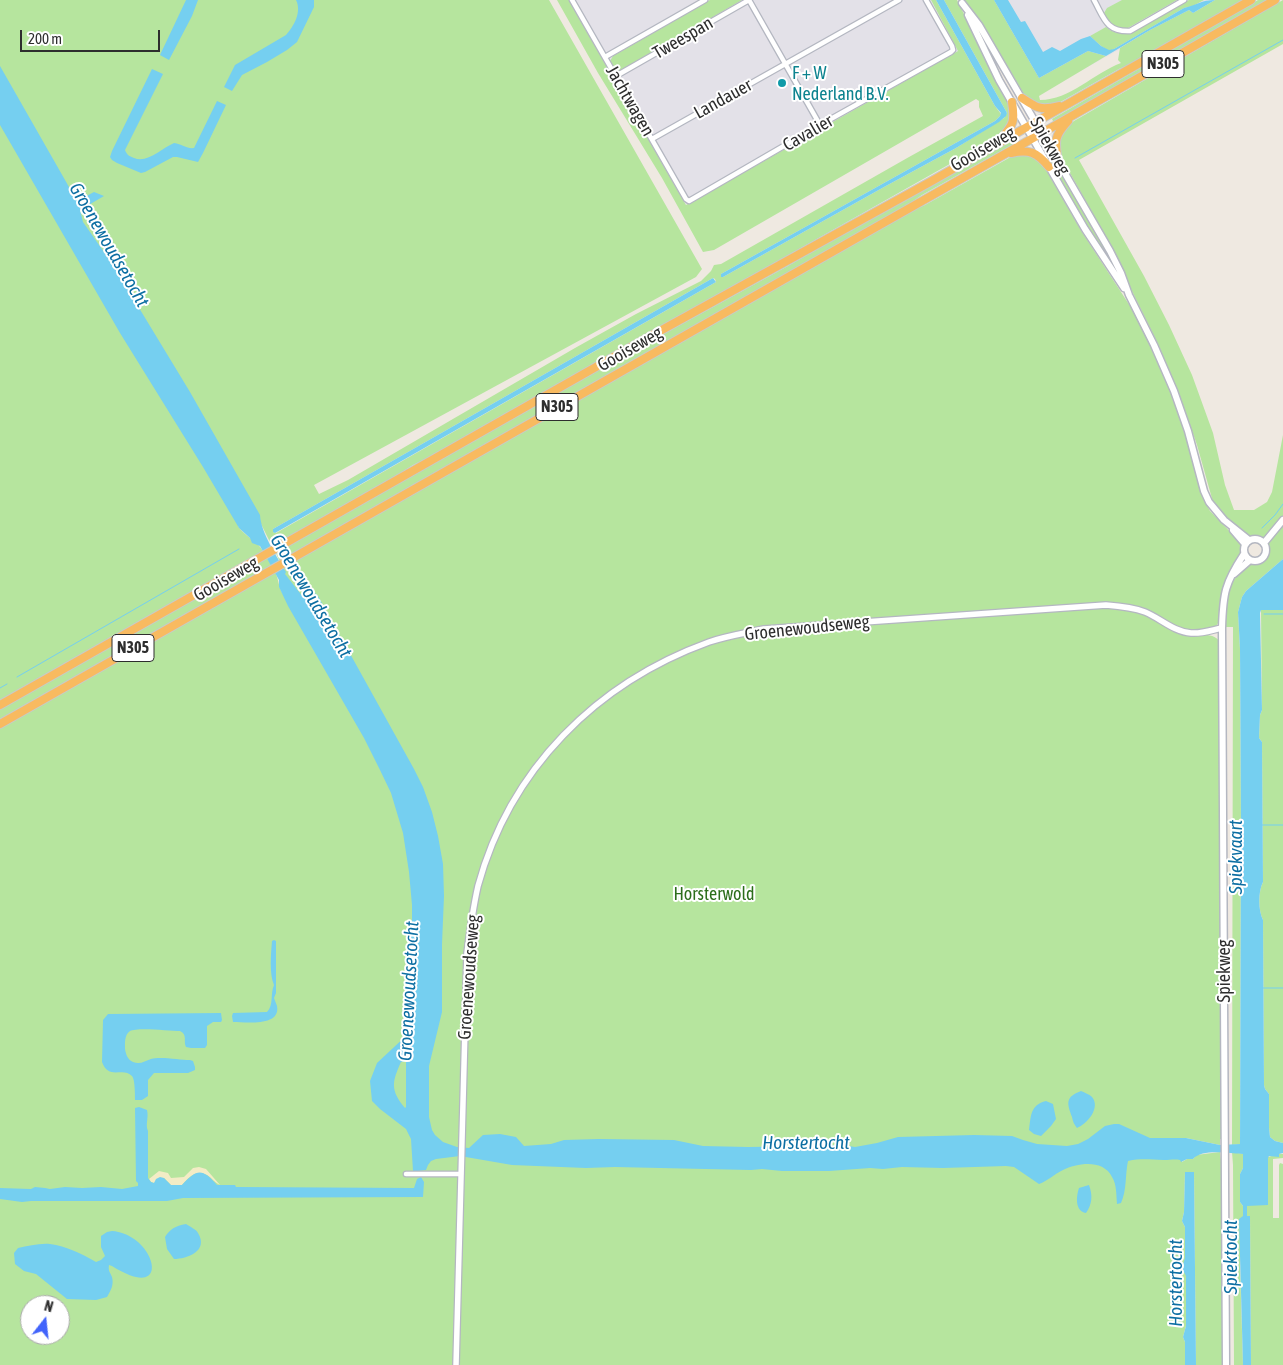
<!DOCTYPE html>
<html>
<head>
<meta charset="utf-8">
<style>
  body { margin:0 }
  #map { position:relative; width:1283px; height:1365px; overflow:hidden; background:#efe9e1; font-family:"Asap Condensed",sans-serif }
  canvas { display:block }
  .north { position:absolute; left:20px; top:1295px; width:50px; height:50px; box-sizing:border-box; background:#fff; border:1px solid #ababab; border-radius:50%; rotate:16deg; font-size:14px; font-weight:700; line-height:20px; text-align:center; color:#2e2e2e }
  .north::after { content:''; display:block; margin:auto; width:18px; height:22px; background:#4264fb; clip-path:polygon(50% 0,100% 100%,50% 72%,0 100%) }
  .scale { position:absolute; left:20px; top:30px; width:140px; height:22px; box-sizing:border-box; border:2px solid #2e2e2e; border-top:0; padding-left:6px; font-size:15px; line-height:18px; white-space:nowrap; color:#2e2e2e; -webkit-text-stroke:4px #fff; paint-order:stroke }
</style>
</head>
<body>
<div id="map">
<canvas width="1283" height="1365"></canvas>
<div class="north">N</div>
<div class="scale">200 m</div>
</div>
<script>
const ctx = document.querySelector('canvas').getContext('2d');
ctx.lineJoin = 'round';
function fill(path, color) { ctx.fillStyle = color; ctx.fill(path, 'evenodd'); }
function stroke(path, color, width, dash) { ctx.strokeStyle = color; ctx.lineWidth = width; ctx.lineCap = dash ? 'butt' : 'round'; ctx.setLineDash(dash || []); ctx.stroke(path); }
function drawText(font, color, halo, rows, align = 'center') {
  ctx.font = font + ' "Asap Condensed",sans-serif'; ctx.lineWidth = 4; ctx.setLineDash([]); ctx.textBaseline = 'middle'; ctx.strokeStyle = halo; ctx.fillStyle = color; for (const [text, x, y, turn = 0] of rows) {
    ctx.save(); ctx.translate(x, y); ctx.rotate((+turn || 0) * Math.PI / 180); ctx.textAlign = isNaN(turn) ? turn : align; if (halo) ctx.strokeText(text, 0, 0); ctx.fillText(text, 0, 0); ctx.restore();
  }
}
const industrial = new Path2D(`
  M569 0H931L959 51 686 205Z
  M979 0H1208L1032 98Z`);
const green = new Path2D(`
  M0 0H549L702 269 696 277 314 485 319 494 348 480 575 348 636 314 701 281 711 271 714 265 721 264 909 157 983 116 979 107V101L976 99 714 250 703 252 662 178 598 73 557 0H569L686 205 958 51 931 0H936L995 106 1001 114 1000 116 995 121 721 274V277H723L884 187 956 148 1004 118 1007 113 944 0H957L986 58 996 81 1012 110 1013 117 1003 134 980 147 432 456 413 465 390 480 272 546 260 522V515L238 526C244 536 257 540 263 551L0 702ZM713 278 715 279 716 282 276 533 273 532V529Z
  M710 0H742L622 70 618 71 615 70 610 61 613 56Z
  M964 0H994L1039 78 1088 51 1106 56 1039 96 1040 100C1070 100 1094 73 1121 63L1118 60 1120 48 1150 30 1189 10 1193 13 1215 0H1246L1140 60 1119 69 1055 105 1040 107 1025 96 983 25Z
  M1122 0H1177L1128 28C1115 30 1110 24 1104 13L1107 8Z
  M1189 0H1204L1193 6 1184 8 1114 49 1109 51 1101 46 1090 36 1106 27C1114 34 1122 34 1131 32Z
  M1258 0H1268L1054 123 1052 119Z
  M1283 0V44L1079 160 1144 276 1169 325 1192 375 1213 433 1225 485 1234 510H1254L1267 502 1272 492 1283 435V559L1246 591 1242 597 1238 612 1240 649 1241 824 1240 1141V1144L1232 1145 1233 627H1225C1225 604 1226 584 1244 568 1245 568 1250 563 1250 563 1254 562 1258 562 1262 561 1268 554 1269 547 1265 539L1260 537H1250L1224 516 1213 502 1197 445 1181 399 1158 344 1102 230 1061 157 1058 138 1066 127 1074 121Z
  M1014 137 1017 142 922 195 902 209 443 468 280 562 276 553 638 348 786 267Z
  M1048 149 1122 278 1084 225 1043 152Z
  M1016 154H1029L1042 163 1082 232 1132 309 1161 368 1171 394 1190 448 1205 502 1210 511 1242 544C1242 547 1243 552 1241 555 1237 567 1227 576 1223 589 1220 597 1222 622 1216 626 1211 631 1197 629 1190 630L1193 635C1203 635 1214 633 1220 642L1222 1139H1220V1145L1186 1138 1182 1162 1187 1159H1193L1196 1155 1220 1152 1221 1161 1222 1162 1224 1365H1196L1194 1172H1185L1184 1212 1182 1221 1185 1227V1260L1186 1276V1326L1183 1337 1185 1342V1365H0V727L275 572C279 579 278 587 283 594L285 574 283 567 906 213 925 205ZM30 1305H60V1335H30Z
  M267 558 272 566 0 720V708Z
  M1261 610H1283V1143L1275 1141 1270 1137 1269 1128V1094L1265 1089 1264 1085 1263 920C1258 910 1258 892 1263 882L1262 742 1259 738 1260 715 1262 710Z
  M1232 1152 1244 1154 1243 1168 1240 1174V1202L1243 1206V1216L1240 1265 1243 1365H1234L1233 1165Z
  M1279 1154H1283V1158L1273 1159V1218H1279V1165L1280 1163 1283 1164V1365H1251L1250 1216H1247V1205H1268V1157Z`);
const sand = new Path2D(`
  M199 1167 206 1169 220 1185C215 1183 212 1178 207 1175 196 1169 189 1177 182 1185H171L164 1178 154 1183 151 1182 149 1179 159 1171 168 1173 171 1178 184 1177 193 1168Z`);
const water = new Path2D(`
  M186 0H198L192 16 169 60 160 55Z
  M296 0H314V7L297 42 287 50 267 62 242 75 232 91 224 87 235 65 286 35C294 26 302 12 296 0Z
  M936 0H944L1007 113 1006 116 999 122 956 148 884 187 723 277H721V274L995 121 1000 116 1001 113 995 106Z
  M994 0H1008L1021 22 1025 21 1043 52 1052 47 1060 51 1081 39 1090 36 1101 46 1109 50 1114 49 1184 8C1197 5 1201 0 1215 0L1193 13 1189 10 1150 30 1106 56 1088 51 1039 78Z
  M0 66 77 201 94 192 104 196 80 210 83 222 113 265 190 392 260 515C261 533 277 557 286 572L285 574 303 597 315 593 318 596 414 769 423 787 432 812 438 836 443 864 444 896 442 944V1012L429 1066V1117L432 1130 435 1135 443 1142 457 1147 469 1148 483 1135 500 1134 516 1137 524 1146 551 1144 564 1140 599 1139 674 1140 703 1146 748 1147 810 1146H823L843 1145 855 1147 877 1143 898 1137 974 1135 1012 1136 1023 1140 1037 1144 1067 1146 1078 1144 1088 1139 1105 1126 1114 1124H1119L1150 1138H1186L1220 1145 1240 1144 1241 824 1240 649 1238 612 1242 597 1246 591 1283 559V610H1261L1260 613 1262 710 1260 715 1259 738 1262 742 1263 882C1258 892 1258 910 1263 920L1264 1085 1265 1089 1269 1094V1128L1270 1137 1275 1141 1283 1143V1153L1279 1154V1157L1269 1156 1268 1158V1205L1247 1206V1216H1250L1251 1365H1243L1239 1219 1243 1216V1206L1240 1202V1174L1243 1168V1154C1230 1154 1203 1148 1193 1159H1187L1181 1162 1180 1160C1175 1159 1170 1160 1164 1160 1150 1160 1143 1158 1128 1161 1125 1175 1127 1190 1121 1203L1117 1204C1116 1195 1117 1185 1112 1177 1103 1159 1078 1163 1063 1170 1054 1174 1048 1181 1039 1184L1014 1167 1006 1166 943 1168 902 1167 883 1169 870 1168 829 1171H782L762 1169 751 1170 615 1167 586 1168 512 1165 460 1156 436 1159 431 1161 428 1165 426 1170 418 1171H413L411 1139 406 1129 380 1109 372 1101 370 1081 377 1063 407 1035 412 1021 410 945 412 930V905L409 872 403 833 391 793 380 770 364 738 288 606 279 587V580L260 546 252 543 250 538 239 528 203 467 120 333 0 125ZM406 1061V1107L405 1108C390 1090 392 1082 401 1062Z
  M152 69 163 74 125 150C127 155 129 156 134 158 147 164 162 148 174 143 182 144 187 149 194 148L217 101 226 105 203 153 198 162 177 157H173L145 172 141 173 117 163 112 160 110 157 112 151Z
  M713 278 716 282 275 533 273 532V529Z
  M274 940 276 941V993L274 998C275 1001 276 1003 277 1006 281 1027 245 1022 233 1022L232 1016 233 1013 267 1012C274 1005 270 994 274 985 269 974 271 953 272 941Z
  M221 1013 222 1020 221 1022H213L207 1026V1045L205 1048H191L186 1047C183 1041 188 1035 180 1031 170 1031 138 1027 130 1031 124 1035 125 1044 125 1049 126 1055 128 1060 133 1062 140 1065 145 1061 151 1059 160 1056 180 1060 190 1060L193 1061 195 1067V1070L188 1073H154L148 1080V1096L142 1100H135C135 1095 135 1079 132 1076 123 1066 109 1081 102 1062L103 1020 108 1014Z
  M1081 1091C1085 1093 1089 1094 1092 1097 1101 1108 1087 1124 1077 1128 1074 1124 1073 1122 1072 1117 1067 1103 1065 1097 1081 1091Z
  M1046 1101 1053 1104 1056 1119 1051 1126 1041 1136 1034 1134 1029 1130C1031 1116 1030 1105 1046 1101Z
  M139 1107 147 1110C149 1118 145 1124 148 1131V1178L151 1182 154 1183 156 1179 160 1177 164 1178 171 1185H182C197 1169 202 1168 217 1185H235L236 1187 414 1188 417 1179 421 1177 424 1182 423 1197 183 1198 167 1201H31L22 1202 0 1199V1188L31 1189 35 1187 45 1188 50 1189 65 1187 82 1188 101 1187 122 1189 138 1186V1183L136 1181 135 1108Z
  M1185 1172H1194L1196 1365H1185V1342L1183 1337 1186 1326V1276L1182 1268 1185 1258V1227L1182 1221 1184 1212Z
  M1089 1185C1093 1196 1092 1204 1086 1213 1075 1211 1076 1197 1079 1188Z
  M186 1224C190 1227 196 1229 198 1233 209 1251 187 1259 174 1259L167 1249 165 1237C170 1229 175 1226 186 1224Z
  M112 1231C156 1234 174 1305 112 1266L109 1265C108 1271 110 1272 112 1277 114 1285 111 1290 107 1297L96 1300 67 1299 36 1274 24 1271 15 1264 14 1253 18 1248C28 1246 40 1243 50 1244 66 1246 82 1254 96 1262L101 1260 105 1256 101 1247V1236L107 1232Z`);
const stream = new Path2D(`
  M1075 158 1283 40
  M1262 528 1275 515 1283 504
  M1264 614H1283
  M17 677 239 549
  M0 688 7 684
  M1262 825H1283
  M1263 988H1283`);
const minor = new Path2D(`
  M572 0 686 199 689 201 820 125 951 52 953 50 952 46 926 0
  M749 0 820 125
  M1094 0C1104 18 1106 32 1130 31L1184 0
  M605 57 705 0
  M616 76 749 0
  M652 139 899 0
  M406 1174H461`);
const tertiary = new Path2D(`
  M456 1365 467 953C470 930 473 908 478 886 510 769 596 683 709 642 726 636 746 633 764 629L1106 605C1119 606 1132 607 1145 612 1160 618 1174 632 1191 633 1202 634 1212 630 1222 628`);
const secondary = new Path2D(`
  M962 3 979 25 1110 251 1121 273 1129 295 1154 345 1174 391 1188 431 1204 491 1209 502 1224 520 1249 540
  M968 15 999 80 1067 198 1085 229 1124 288
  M1233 530 1245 544
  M1244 550a11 11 0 1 1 22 0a11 11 0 1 1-22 0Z
  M1264 543 1283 520
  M1234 574 1250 560
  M1226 1365 1222 628C1223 593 1225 583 1244 554`);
const trunk = new Path2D(`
  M1022 98C1037 108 1041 111 1059 106
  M1001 139C1014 124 1015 121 1012 102
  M1011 153C1029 149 1037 152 1049 167
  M1058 162C1055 142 1053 137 1068 121
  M0 705 640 342 930 182 1251 0
  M0 724 1042 133 1275 0`);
const markers = [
  [782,83,5,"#0f9aa8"]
];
const shields = [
  [1163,64,42],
  [557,407,42],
  [133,648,42]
];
const shieldNames = [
  ["N305",1163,64],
  ["N305",557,407],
  ["N305",133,648]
];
const streetNames = [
  ["Tweespan",683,38,-30],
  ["Landauer",723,99,-29],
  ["Jachtwagen",630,101,60],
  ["Cavalier",808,133,-30],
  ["Spiekweg",1050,146,61],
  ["Gooiseweg",983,149,-30],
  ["Gooiseweg",630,349,-30],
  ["Gooiseweg",226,579,-30],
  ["Groenewoudseweg",807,628,-6],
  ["Spiekweg",1224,971,-90],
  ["Groenewoudseweg",469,977,-86]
];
const cultureNames = [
  ["F + W",792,73],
  ["Nederland B.V.",792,94]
];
const parkNames = [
  ["Horsterwold",714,894]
];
const waterNames = [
  ["Groenewoudsetocht",109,245,60],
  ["Groenewoudsetocht",311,596,59],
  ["Spiekvaart",1236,857,-90],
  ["Groenewoudsetocht",409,991,-87],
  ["Horstertocht",806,1143],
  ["Spiektocht",1231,1257,-90],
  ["Horstertocht",1176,1283,-90]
];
fill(industrial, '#e3e1e8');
fill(green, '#b6e59e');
fill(sand, '#f3ecc5');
fill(water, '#75cff0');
stroke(stream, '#75cff0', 1);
stroke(minor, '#b4b7c1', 7);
stroke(tertiary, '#b4b7c1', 8);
stroke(secondary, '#b4b7c1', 9);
stroke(trunk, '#c9c9c9', 10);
stroke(minor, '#fff', 4.5);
stroke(tertiary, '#fff', 5.5);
stroke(secondary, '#fff', 6);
stroke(trunk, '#f8ba60', 8);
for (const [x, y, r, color] of markers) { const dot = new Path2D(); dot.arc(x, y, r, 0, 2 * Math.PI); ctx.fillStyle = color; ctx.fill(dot); stroke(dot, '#fff', 2); }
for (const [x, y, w] of shields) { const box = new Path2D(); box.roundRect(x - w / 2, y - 13.5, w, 27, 4); ctx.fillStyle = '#fff'; ctx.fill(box); stroke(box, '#2e2e2e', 1); }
drawText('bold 16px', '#2e2e2e', null, shieldNames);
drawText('18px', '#2e2e2e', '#fff', streetNames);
drawText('18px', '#0d838f', '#fff', cultureNames, 'left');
drawText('18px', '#2c6e1b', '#fff', parkNames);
drawText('italic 19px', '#0d6fa3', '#fff', waterNames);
</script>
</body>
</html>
